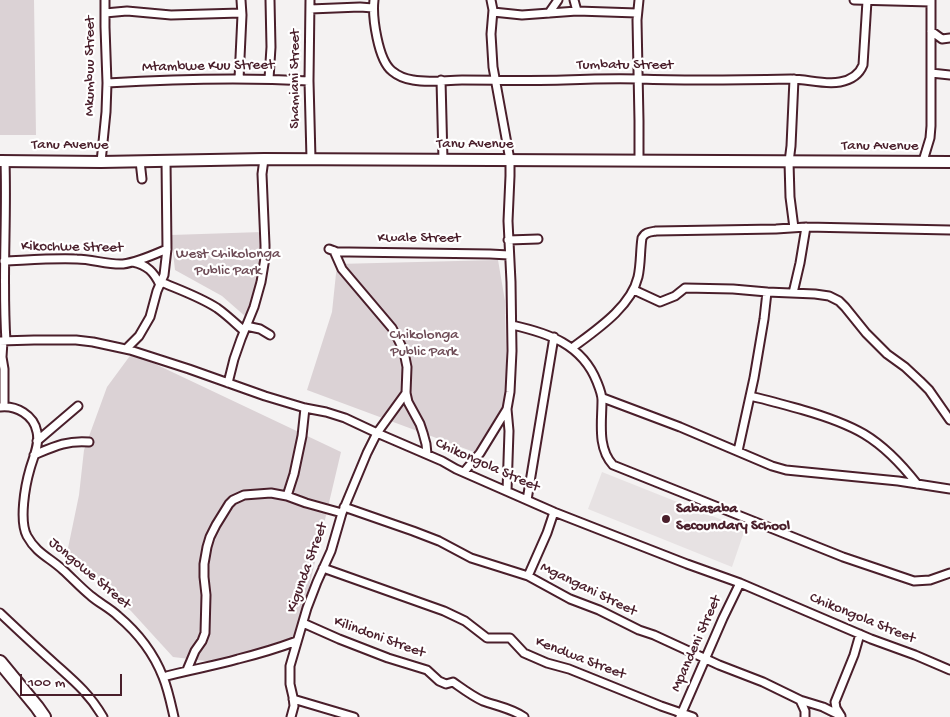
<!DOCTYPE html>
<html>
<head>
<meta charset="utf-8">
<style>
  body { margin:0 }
  #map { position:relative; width:950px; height:717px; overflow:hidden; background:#f4f2f2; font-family:"Gochi Hand",sans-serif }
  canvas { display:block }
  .scale { position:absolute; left:20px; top:674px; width:102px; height:22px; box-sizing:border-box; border:2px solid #4a1f2b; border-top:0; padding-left:6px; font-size:15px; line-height:18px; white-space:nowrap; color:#4a1f2b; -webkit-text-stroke:4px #fff; paint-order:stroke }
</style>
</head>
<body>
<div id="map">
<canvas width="950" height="717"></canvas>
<div class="scale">100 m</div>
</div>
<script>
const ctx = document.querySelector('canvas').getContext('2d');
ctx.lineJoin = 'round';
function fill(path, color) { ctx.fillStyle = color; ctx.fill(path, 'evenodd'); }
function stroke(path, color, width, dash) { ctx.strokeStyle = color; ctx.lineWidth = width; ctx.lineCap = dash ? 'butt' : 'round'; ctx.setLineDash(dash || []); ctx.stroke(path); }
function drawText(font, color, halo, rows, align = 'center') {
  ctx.font = font + ' "Gochi Hand",sans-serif'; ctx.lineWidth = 4.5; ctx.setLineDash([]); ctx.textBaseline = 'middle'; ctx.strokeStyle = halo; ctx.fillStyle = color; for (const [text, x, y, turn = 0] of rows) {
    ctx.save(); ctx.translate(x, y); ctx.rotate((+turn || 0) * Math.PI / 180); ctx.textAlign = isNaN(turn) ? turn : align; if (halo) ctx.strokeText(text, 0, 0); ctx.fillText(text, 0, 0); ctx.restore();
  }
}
const built = new Path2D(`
  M602 472 745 529 732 567 588 509Z`);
const green = new Path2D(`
  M0 0H34L36 135H0Z
  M262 232V264L246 317 222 296 175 270 171 235Z
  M498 260 505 301 507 399 474 452 307 390 332 312 337 264Z
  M132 353 341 452 297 638 214 662 173 657 131 611 67 553 79 495 84 450 107 387Z`);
const street = new Path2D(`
  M310 0 309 81 311 159
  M374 0C372 17 378 60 392 71 398 76 406 79 413 80 429 83 446 80 462 80 496 80 530 81 564 80 589 79 615 78 640 79 690 81 741 80 791 79 807 79 824 85 840 82 851 80 859 75 863 65L867 1
  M574 0 577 11
  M639 0 637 20 639 121V160
  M854 0 931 2
  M310 9 360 7 373 8
  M493 12 522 15 577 11 637 13
  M105 13 127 11 171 15 241 13
  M549 13 558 0
  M931 31 942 39 950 38
  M931 73 950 75
  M239 79 242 15 241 0
  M269 79 271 47 270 0
  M794 79 791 146 789 162 790 197 794 228
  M441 80 443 160
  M107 83C174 79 242 77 309 81
  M5 161C7 221 2 281 6 341
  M140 161 142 179
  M923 161 930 138 931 126V0
  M101 162 106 112 107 83 105 27V0
  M508 240 538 239
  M329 249 337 252H349L490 254 509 255
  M334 251 342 269 392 328 399 341 404 352 407 367 406 393 408 402 420 424 423 433 426 444 427 454
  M4 261C28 260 53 258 77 259 92 259 108 265 123 264 138 262 153 255 167 249
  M133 262C147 265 154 272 160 285
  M161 282C180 290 200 297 217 308 227 315 235 323 244 331
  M634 290 660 302 675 296 685 288 733 289 767 292 815 294 829 296 839 301 845 307 866 333 887 354 905 367 920 381 929 390 950 420
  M793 293 800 263 806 227
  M512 325C548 333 582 344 597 382 599 387 602 394 602 400 602 422 597 448 613 465L843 557 914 581 930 580 950 573
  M246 326 260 329 270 335
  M0 341 34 340H76L93 342 130 350 189 369 265 396 305 408 326 412 345 418 377 433 442 461 456 469 554 512 687 564 740 583 871 639 915 655 950 670
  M3 341 2 357 4 369V406
  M572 348C596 330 631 307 638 277 641 264 640 251 642 238 645 232 650 232 656 231L776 229 806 227 950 230
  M126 349 139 336 150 317 157 291 164 275 167 249 166 160
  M228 383 234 359 241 339 254 307 261 282 265 258V245L262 174 264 159
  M750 396C768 400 785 405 803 410 824 416 845 423 864 434 884 446 903 466 917 484
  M603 398 680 427 772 466 786 470 898 481 950 489
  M0 407C16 405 34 415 37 432 40 444 33 458 30 469 25 486 19 521 27 536 37 554 49 557 63 570 72 578 81 588 91 596 99 603 110 608 118 616 137 632 154 654 163 677 168 689 171 704 174 717
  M507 409 509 431 507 491
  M37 441 78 406
  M738 451 754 378 764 319 767 292
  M34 455C53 447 67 440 89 442
  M464 472 480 453 507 409 510 392 512 351 511 282 508 221 510 176V160L493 67 491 34 493 10 491 0
  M287 496 294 474 302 436 305 408
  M527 500 554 337
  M344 507 413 531 439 541 471 558 528 576 570 599 599 610 639 630 654 635 719 665 763 682 800 700 805 711V717
  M323 568 444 611 465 621 487 638H510L524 653 547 663 569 669 661 706 693 717
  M528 576 547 533 554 512
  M0 613C18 630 36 647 54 663 74 681 89 693 103 717
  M303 623 339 639 388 658 427 670 439 681 446 684 453 682C463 689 472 696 483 701 497 706 511 708 524 717
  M187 670 195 651 202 641 205 633 206 595 204 577V564L207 547 210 537 216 525 229 504 233 500 244 495 271 493 287 496 306 503 342 513
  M163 677C188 670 214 666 238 659 258 654 278 648 297 641
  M293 699 354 717
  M800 700 823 707 839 715
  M841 716 836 708 835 702 854 655 860 634
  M291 717 294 706 293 697 290 684V666L307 608 317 582 331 551 342 513 367 453 377 433 406 393
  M680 717 723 618 740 583`);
const secondary = new Path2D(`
  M0 161 101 162 264 159 950 162`);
const highway = new Path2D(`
  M0 662 37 707 44 717`);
const markers = [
  [666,519,5,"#4a1f2b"]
];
const streetNames = [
  ["Mkumbuu Street",91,66,-90],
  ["Tumbatu Street",625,66],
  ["Mtambwe Kuu Street",208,67,-1],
  ["Shamiani Street",296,79,-90],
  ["Tanu Avenue",475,145],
  ["Tanu Avenue",70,146],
  ["Tanu Avenue",880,147],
  ["Kwale Street",419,239],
  ["Kikochwe Street",72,248,1],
  ["Chikongola Street",487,466,24],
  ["Kigunda Street",308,568,-70],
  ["Jongowe Street",89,574,40],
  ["Mgangani Street",588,590,26],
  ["Chikongola Street",862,619,22],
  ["Kilindoni Street",379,638,20],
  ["Mpandeni Street",697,644,-66],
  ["Kendwa Street",580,659,21]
];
const parkNames = [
  ["West Chikolonga",228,255],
  ["Public Park",228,272],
  ["Chikolonga",424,336],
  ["Public Park",424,353]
];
const poiNames = [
  ["Sabasaba",676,510],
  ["Secoundary School",676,527]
];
fill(built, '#e7e2e3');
fill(green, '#dbd2d5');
stroke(street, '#4a1f2b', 11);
stroke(secondary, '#4a1f2b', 14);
stroke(highway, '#4a1f2b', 16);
stroke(street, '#fff', 7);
stroke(secondary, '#fff', 10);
stroke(highway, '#fff', 12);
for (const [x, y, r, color] of markers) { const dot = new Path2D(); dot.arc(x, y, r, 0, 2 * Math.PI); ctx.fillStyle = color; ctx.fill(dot); stroke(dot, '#fff', 2); }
drawText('15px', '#4a1f2b', '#fff', streetNames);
drawText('15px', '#6e4c56', '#fff', parkNames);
drawText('bold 15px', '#4a1f2b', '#fff', poiNames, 'left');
</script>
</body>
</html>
